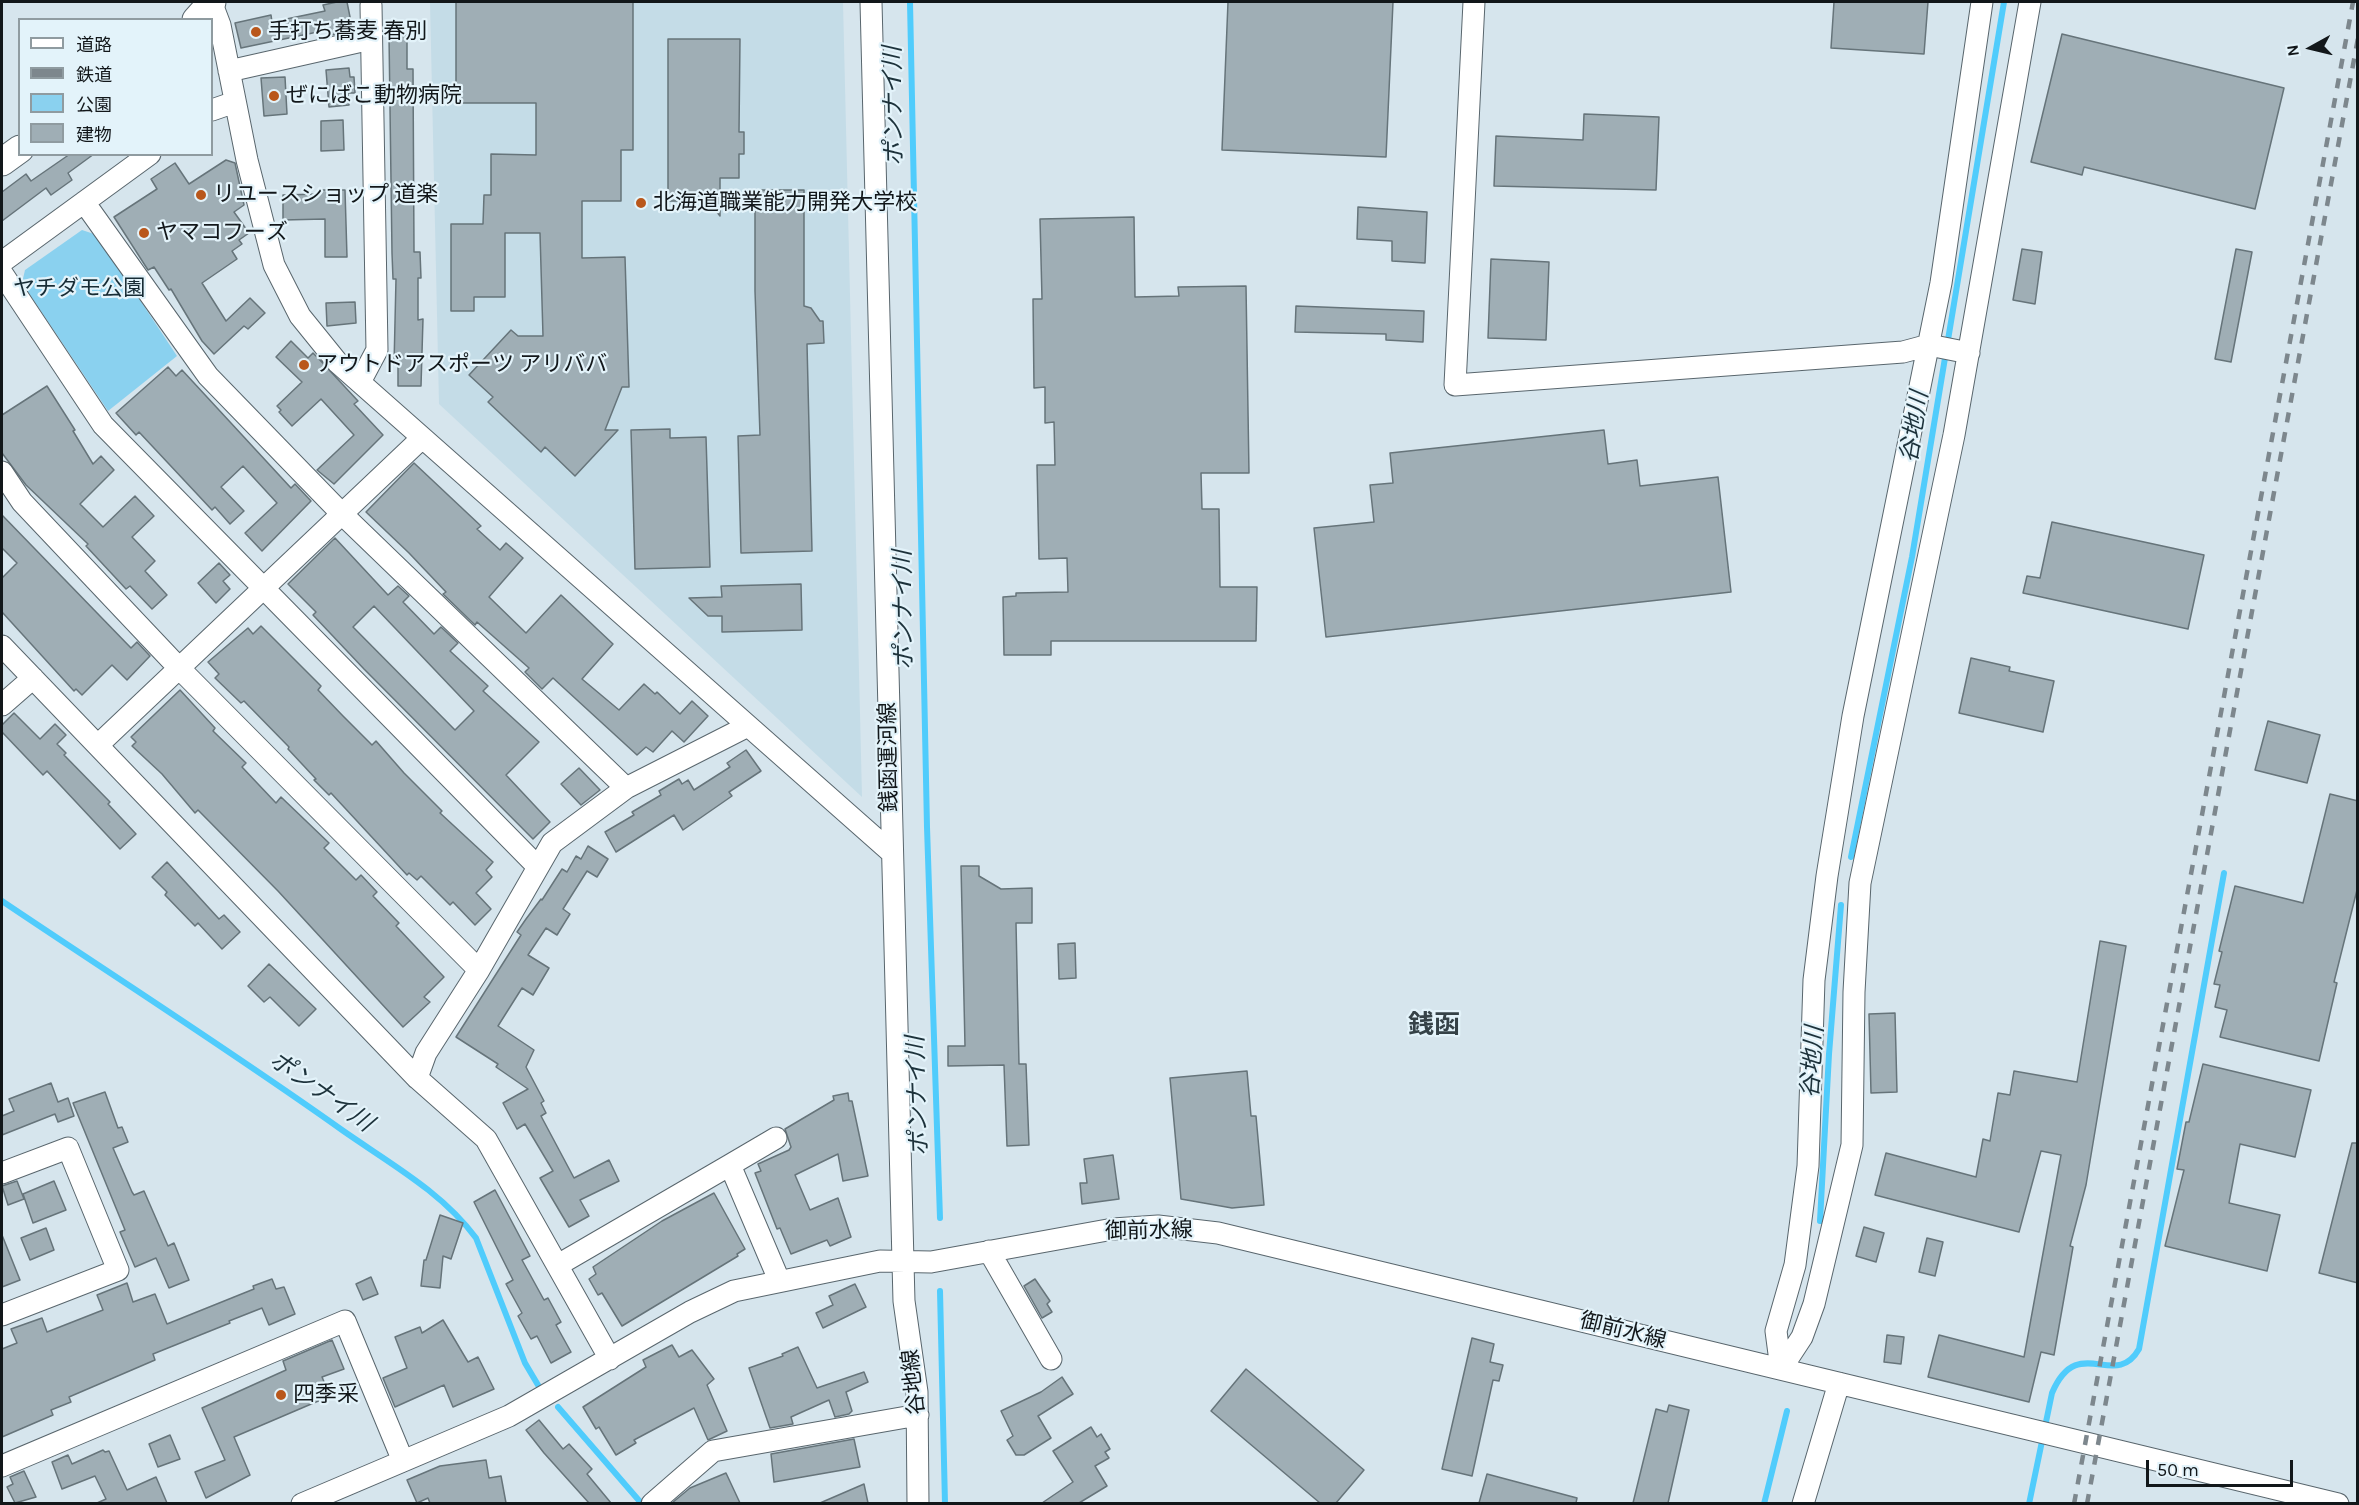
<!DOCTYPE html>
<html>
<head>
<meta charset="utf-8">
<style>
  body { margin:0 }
  #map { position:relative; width:2359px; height:1505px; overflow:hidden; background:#d6e5ed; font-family:Karla,"Noto Sans JP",sans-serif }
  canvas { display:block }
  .frame { position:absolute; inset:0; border:3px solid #12171a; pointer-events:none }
  .legend { position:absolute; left:18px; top:18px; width:195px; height:138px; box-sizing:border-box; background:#e3f3fa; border:2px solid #8f9ba0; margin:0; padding:8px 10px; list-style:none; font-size:18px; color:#12171a }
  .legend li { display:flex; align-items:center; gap:12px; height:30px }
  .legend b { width:30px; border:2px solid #8f9ba0 }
  .north { position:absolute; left:2281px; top:18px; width:60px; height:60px; -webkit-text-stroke:4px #e3f3fa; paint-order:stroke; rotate:262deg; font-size:16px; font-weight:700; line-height:24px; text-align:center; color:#12171a }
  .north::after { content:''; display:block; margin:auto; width:21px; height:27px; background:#12171a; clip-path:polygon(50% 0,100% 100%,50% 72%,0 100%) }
  .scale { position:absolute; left:2146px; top:1460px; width:147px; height:27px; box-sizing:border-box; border:3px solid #12171a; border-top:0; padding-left:8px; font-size:18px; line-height:21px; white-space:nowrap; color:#12171a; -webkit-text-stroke:4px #e3f3fa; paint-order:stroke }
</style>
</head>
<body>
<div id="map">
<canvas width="2359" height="1505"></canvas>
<div class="frame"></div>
<ul class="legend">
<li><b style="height:8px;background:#fff"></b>道路</li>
<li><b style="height:8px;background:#7d878d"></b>鉄道</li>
<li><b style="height:16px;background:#8ad1ef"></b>公園</li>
<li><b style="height:16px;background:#9faeb5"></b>建物</li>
</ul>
<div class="north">N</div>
<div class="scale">50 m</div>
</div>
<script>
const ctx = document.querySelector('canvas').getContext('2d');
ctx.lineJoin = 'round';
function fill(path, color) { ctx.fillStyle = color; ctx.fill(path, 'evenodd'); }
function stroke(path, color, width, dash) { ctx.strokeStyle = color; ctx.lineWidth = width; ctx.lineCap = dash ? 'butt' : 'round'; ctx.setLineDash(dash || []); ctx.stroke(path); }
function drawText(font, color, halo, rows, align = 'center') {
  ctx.font = font + ' Karla,"Noto Sans JP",sans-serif'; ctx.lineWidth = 4.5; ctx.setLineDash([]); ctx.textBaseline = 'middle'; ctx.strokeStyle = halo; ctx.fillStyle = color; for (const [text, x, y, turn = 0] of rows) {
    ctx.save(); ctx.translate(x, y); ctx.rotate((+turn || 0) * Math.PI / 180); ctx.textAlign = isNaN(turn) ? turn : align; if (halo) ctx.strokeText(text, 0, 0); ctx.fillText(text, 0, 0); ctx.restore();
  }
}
const built = new Path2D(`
  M430 2H843L862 797 439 404Z`);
const green = new Path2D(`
  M82 230 97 235 177 356 108 411 22 283 25 270Z`);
const stream = new Path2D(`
  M910 2 927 827 940 1218
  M1851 857 1912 557 2004 2
  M2 901C115 977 231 1051 342 1130 389 1163 441 1191 476 1238L525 1363 538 1385
  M1820 1221 1829 1054 1841 905
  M940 1291 945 1504
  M558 1407 642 1504
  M1764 1504 1787 1411
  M2029 1504 2052 1393C2078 1332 2115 1391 2139 1349L2224 873`);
const building = new Path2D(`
  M337 2H347L351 22 341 24 343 32 328 36 327 30 241 48 235 23 271 15 272 22 325 11 323 5Z
  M456 2H633V150H621V201H582V258L625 257 629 387H622L605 430H618L575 476 545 447 541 452 488 402 493 397 469 375 511 330 518 336H543L540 233H505V297H474V311H451V224H483L484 195H491V154L536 155V103H456Z
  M1228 2H1393L1386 157 1222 150Z
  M1834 2H1928L1924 54 1831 48Z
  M2062 34 2284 88 2255 209 2084 167 2082 175 2031 162Z
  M389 35H407V69H413L414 252H420L421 278H418V320L423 319 421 386H398V365H394L396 279H393L392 253Z
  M668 39H740L739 132H744V154H739V178H720V216L708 201H668Z
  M349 68 350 77H354L355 93H348L349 105 329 107 326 70Z
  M285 77 287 114 264 116 261 78Z
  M1584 114 1659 117 1656 190 1494 186 1496 136 1583 140Z
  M343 120 344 150 321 151V121Z
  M70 154H94L68 173 72 180 51 195 46 188 2 221V192L26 174 31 181Z
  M226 160 235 163 244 205 234 212 249 233 239 240 242 244 232 251 237 259 202 283 226 321 250 298 265 313 248 329 244 326 214 354 202 341 171 289 169 290 154 267 148 270 114 217 157 189 151 179 175 163 189 184Z
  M319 190H345L347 257H325V219L283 220V195L319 194Z
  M755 190H804V306L811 308 820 321H823L824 343 807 344 812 551 741 553 738 436 760 435 755 291Z
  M1358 207 1427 212 1425 263 1392 261V241L1357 239Z
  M1134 217 1135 297 1179 296 1178 287 1246 286 1249 473H1201L1202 509H1219L1220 587H1257L1256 641H1051V655H1004L1003 597 1016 596V593L1068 592 1067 558 1039 559 1037 465H1055L1054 422 1045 423V387L1034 388 1033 299H1042L1040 219Z
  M2022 249 2042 252 2035 304 2013 300Z
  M2236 249 2252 252 2231 362 2215 359Z
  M1491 259 1549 262 1546 340 1488 338Z
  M355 302 356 323 327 326 326 303Z
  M1296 306 1424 311 1423 342 1386 340V334L1295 332Z
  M291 341 308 358 313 353 318 358 358 401 354 404 383 435 334 484 317 470 354 435 321 399 292 426 279 412 281 410 277 406 302 382 276 357Z
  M168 367 176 376 182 370 291 488 295 484 311 501 262 551 245 533 277 503 243 466 221 487 244 511 230 524 215 507 212 510 139 432 136 435 116 413Z
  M47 386 75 430 73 431 93 464 101 456 114 470 80 504 103 527 135 496 154 516 132 537 155 561 145 571 167 595 152 609 130 586 126 589 86 546 88 544 26 485 2 453V415Z
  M670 429V438L706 437 710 567 635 569 631 430Z
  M1604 430 1608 464 1637 460 1640 486 1718 477 1731 592 1326 637 1314 528 1374 522 1370 485 1393 483 1390 453Z
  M414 463 481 526 477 529 500 550 506 543 523 558 489 597 526 633 561 595 613 644 582 679 619 710 644 684 655 694 657 692 680 714 692 701 708 716 684 742 672 731 653 752 646 747 637 755 553 678 542 689 525 672 529 668 477 622 475 625 443 594 446 592 409 553 366 512Z
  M2 515 131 648 137 642 150 656 127 680 112 665 82 695 76 689 74 691 2 612V578L17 563 2 548Z
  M2052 522 2204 555 2188 629 2023 593 2027 576 2040 578Z
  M335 538 388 595 398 586 409 596 403 602 434 634 441 627 458 643 450 651 488 686 483 691 539 742 506 775 550 822 533 839 364 669 313 615 316 612 288 584ZM374 606 474 711 455 730 353 627Z
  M219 563 230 575 223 581 230 589 216 603 198 583Z
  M801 584 802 630 722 632V616H708L689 598 722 597 721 586Z
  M261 626 321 686 318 690 343 716 372 745 376 741 404 773 442 811 440 813 493 862 486 870 492 877 476 893 491 909 475 925 453 902 450 905 421 876 417 880 409 873 407 875 331 793 329 795 314 780 316 779 288 749 289 747 244 701 241 703 215 678 219 674 208 662 248 628 253 634Z
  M1971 658 2010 667 2009 671 2054 681 2043 732 1959 713Z
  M180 690 215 728 213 731 246 763 242 767 276 803 281 797 329 843 324 848 356 880 361 875 377 892 373 896 399 923 396 926 444 977 424 997 430 1002 403 1027 278 891 198 810 195 813 162 774 132 746 136 742 131 737Z
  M14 713 40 739 55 724 66 735 57 744 66 753 64 755 110 802 108 804 136 834 120 849 47 771 43 775 2 732V725Z
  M2268 721 2320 735 2307 783 2255 770Z
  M746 750 761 771 729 792 732 796 683 830 674 815 616 852 605 832 634 815 632 812 661 795 659 791 679 779 682 784 688 780 694 790 730 767 727 763Z
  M579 768 600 790 581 805 561 784Z
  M2330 794 2358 801V886L2334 982 2337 983 2319 1061 2220 1037 2227 1010 2215 1007 2220 985 2214 984 2222 952 2219 951 2235 886 2303 903Z
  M588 846 608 859 597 877 587 871 563 909 570 914 557 935 546 928 528 955 549 968 533 995 522 988 498 1026 534 1050 526 1067 544 1101 541 1103 546 1113 541 1116 574 1178 609 1160 619 1181 580 1200 589 1216 569 1227 540 1178 553 1171 525 1124 517 1129 503 1103 528 1089 496 1067 498 1064 456 1037 521 935 517 932 526 919 541 899 542 900 562 869 567 872 576 856 581 859Z
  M167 862 219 919 224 915 240 932 222 949 198 923 195 926 165 895 167 892 152 877Z
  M961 866H979V876L1001 889 1032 888V923H1016L1019 1064H1026L1029 1145 1007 1146 1004 1065 948 1066V1046H965Z
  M2100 941 2126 946 2086 1185 2070 1246 2073 1247 2054 1355 2041 1352 2029 1402 1928 1377 1939 1335 2024 1357 2061 1155 2041 1151 2019 1232 1875 1195 1886 1153 1976 1177 1983 1139 1990 1141 1998 1093 2010 1095 2014 1071 2077 1082Z
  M1075 943 1076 978 1059 979 1058 944Z
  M269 964 316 1009 299 1026 270 997 264 1002 248 986Z
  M1895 1013 1897 1092 1871 1093 1869 1014Z
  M2203 1064 2311 1090 2295 1157 2240 1144 2229 1203 2280 1215 2267 1271 2165 1246 2184 1170 2177 1169 2186 1122H2189Z
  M1247 1071 1251 1116H1256L1264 1205 1232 1208 1181 1199 1170 1078Z
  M51 1083 58 1102 68 1098 74 1116 58 1122 55 1114 2 1135V1116L14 1111 9 1099Z
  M105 1092 118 1128 122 1127 128 1142 113 1148 132 1192 134 1195 144 1191 168 1246 174 1243 189 1280 169 1288 156 1258 135 1267 120 1232 125 1230 73 1103Z
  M848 1093 849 1101H852L868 1176 843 1181 838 1154 795 1175 810 1210 838 1198 851 1237 830 1246 827 1240 791 1254 780 1228 777 1229 755 1173 761 1171 758 1164 789 1150 791 1147 785 1129 834 1100 833 1096Z
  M2352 1143H2358V1283L2319 1273Z
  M1113 1155 1119 1199 1082 1204 1080 1183H1087L1084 1159Z
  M17 1181 24 1199 8 1205 2 1186Z
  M54 1181 66 1210 33 1223 23 1194Z
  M495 1190 530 1256 522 1260 544 1300 548 1298 561 1322 556 1325 571 1352 551 1363 537 1336 531 1339 518 1316 522 1313 506 1284 513 1280 474 1202Z
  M714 1193 745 1249 737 1254 738 1256 622 1326 602 1293 598 1295 589 1279 596 1274 593 1267 662 1221Z
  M440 1215 463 1223 451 1259 443 1256 440 1288 421 1286 424 1260H426Z
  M1864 1227 1884 1233 1876 1262 1856 1256Z
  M46 1228 54 1250 30 1260 21 1238Z
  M2 1235 20 1280 2 1287Z
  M1927 1238 1943 1242 1935 1276 1919 1272Z
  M371 1277 378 1294 363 1300 356 1284Z
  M272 1279 276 1289 284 1287 295 1314 269 1325 262 1308 229 1321 230 1323 153 1354 155 1360 69 1397 71 1402 51 1410 53 1415 2 1437V1349L17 1343 11 1329 42 1318 47 1332 103 1310 97 1295 127 1283 133 1302 155 1294 167 1324 254 1289 253 1286Z
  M1035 1279 1050 1301 1047 1304 1052 1312 1042 1318 1024 1286Z
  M855 1284 866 1307 823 1328 816 1313 833 1305 829 1296Z
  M443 1320 468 1362 478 1357 494 1389 453 1407 444 1385 395 1407 383 1378 407 1368 395 1337 420 1327 422 1333Z
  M1887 1335 1904 1337 1901 1364 1884 1362Z
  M1472 1338 1494 1344 1490 1362 1503 1365 1499 1381 1493 1380 1472 1476 1442 1469Z
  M332 1340 344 1369 322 1377 330 1396 234 1437 250 1475 206 1498 195 1472 225 1460 202 1408 286 1370 283 1361Z
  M672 1345 679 1357 692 1350 714 1379 707 1385 727 1431 708 1440 694 1408 634 1440 636 1443 616 1455 599 1427 596 1429 583 1407 646 1367 643 1360Z
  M798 1347 817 1388 864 1372 868 1382 846 1392 852 1411 849 1414 835 1417 829 1400 791 1417 793 1424 770 1428 749 1368 783 1356 782 1354Z
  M1246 1369 1364 1470 1336 1503H1320L1211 1411Z
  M1062 1377 1073 1394 1038 1416 1051 1438 1024 1455H1016L1007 1440 1013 1436 1001 1411 1041 1392Z
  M1669 1405 1689 1410 1668 1503H1633L1656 1409 1667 1412Z
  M539 1420 563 1449 569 1444 592 1469 587 1474 611 1503H589L544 1453 526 1430Z
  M1091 1427 1097 1437 1101 1434 1110 1449 1105 1452 1109 1458 1095 1466 1107 1486 1079 1503H1042L1073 1482 1053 1451Z
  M170 1435 180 1459 158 1467 149 1444Z
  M854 1439 860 1467 774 1482 771 1454Z
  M103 1450 105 1452 109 1451 127 1490 156 1477 167 1503H97L106 1499 95 1476 62 1489 52 1462 68 1455 72 1464Z
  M486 1460 489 1478 501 1476 506 1503H430L428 1498 417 1503 407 1480 440 1466Z
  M24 1471 36 1497 15 1503 7 1487 13 1484 10 1477Z
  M726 1473 740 1503H672L690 1488Z
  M1487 1474 1577 1498 1576 1503H1479Z
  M864 1484 868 1503H820Z`);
const minor = new Path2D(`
  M871 2 904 1301 917 1392 918 1504
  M1474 2 1455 385 1903 352 1929 345 1969 353
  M212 4 220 25 247 160 274 265 300 316 338 363 892 853
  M229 71 371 39
  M212 110 235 102
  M84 202 208 376 342 514 626 788
  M2 262 150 154
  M2 273 103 425 537 866
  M360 382 377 350 371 5
  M2 472 22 502 179 668 479 970
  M2 646 417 1078 486 1139 610 1359
  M2 705 33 678
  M98 745 422 438
  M417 1078 426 1053 479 970 552 843 626 788 748 726
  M730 1165 776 1138
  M2 1173 68 1148 118 1270 2 1315
  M989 1251 1051 1359
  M558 1265 730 1165 779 1280
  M1781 1369 1802 1337 1814 1304 1852 1145 1854 992 1860 883 1954 435 2030 2
  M1781 1369 1776 1331 1795 1265 1808 1166 1814 980 1827 876 1853 716 1941 283 1982 2
  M2 1466 345 1321 403 1461
  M302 1504 509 1416 690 1312 734 1291 880 1261 931 1262 1113 1229 1158 1226 1218 1233 2338 1504
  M652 1504 713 1451 918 1415
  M1803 1504 1839 1383`);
const major = new Path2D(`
  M196 20 212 2
  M2 162 20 149`);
const rail = new Path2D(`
  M2074 1504 2353 2
  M2087 1504 2358 38`);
const markers = [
  [256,32,6,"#b9571b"],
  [274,96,6,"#b9571b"],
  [201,195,6,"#b9571b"],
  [641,203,6,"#b9571b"],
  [144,233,6,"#b9571b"],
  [304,365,6,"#b9571b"],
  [281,1395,6,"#b9571b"]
];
const poiNames = [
  ["手打ち蕎麦 春別",268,32],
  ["ぜにばこ動物病院",286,96],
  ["リユースショップ 道楽",213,195],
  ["北海道職業能力開発大学校",653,203],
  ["ヤマコフーズ",156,233],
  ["アウトドアスポーツ アリババ",316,365],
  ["四季采",293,1395]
];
const parkNames = [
  ["ヤチダモ公園",79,289]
];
const streetNames = [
  ["銭函運河線",889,757,-91],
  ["御前水線",1149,1231,-1],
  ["御前水線",1623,1331,14],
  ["谷地線",914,1382,-96]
];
const waterNames = [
  ["ポンナイ川",894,106,-91],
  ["谷地川",1915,427,-81],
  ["ポンナイ川",904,610,-91],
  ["谷地川",1813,1062,-86],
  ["ポンナイ川",321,1092,35],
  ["ポンナイ川",918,1096,-92]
];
const quarterNames = [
  ["銭函",1434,1026]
];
fill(built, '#c4dce7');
fill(green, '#8ad1ef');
stroke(stream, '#50ccfc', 6);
fill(building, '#9faeb5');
stroke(building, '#66747a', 1.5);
stroke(minor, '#59666d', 23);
stroke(major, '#59666d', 29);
stroke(minor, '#fff', 21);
stroke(major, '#fff', 27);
stroke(rail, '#7d878d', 4.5, [10, 10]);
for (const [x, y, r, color] of markers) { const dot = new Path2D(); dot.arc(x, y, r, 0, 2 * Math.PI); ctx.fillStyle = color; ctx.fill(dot); stroke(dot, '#e3f3fa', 2); }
drawText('22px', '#12171a', '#e3f3fa', poiNames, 'left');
drawText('22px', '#172c35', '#e3f3fa', parkNames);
drawText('22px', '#12171a', '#e3f3fa', streetNames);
drawText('italic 24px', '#1d323b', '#e3f3fa', waterNames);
drawText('bold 26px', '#354247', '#e3f3fa', quarterNames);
</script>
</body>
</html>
